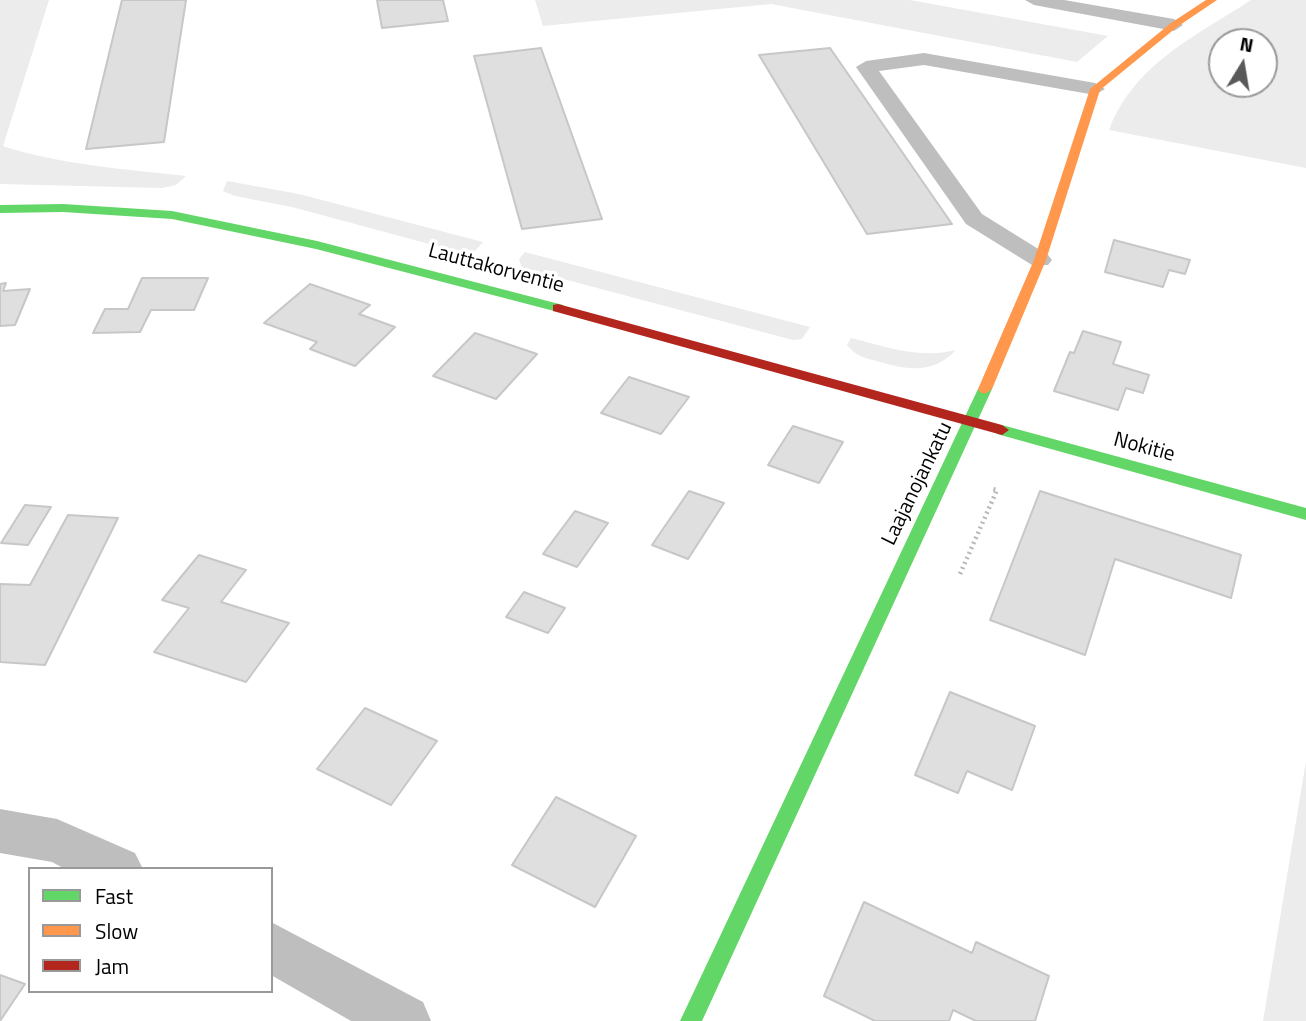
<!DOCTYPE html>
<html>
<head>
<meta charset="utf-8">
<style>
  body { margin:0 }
  #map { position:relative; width:1306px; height:1021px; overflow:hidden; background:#fff; font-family:"Titillium Web",sans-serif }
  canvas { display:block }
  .legend { position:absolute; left:28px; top:867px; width:245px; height:126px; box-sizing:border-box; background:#fff; border:2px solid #999; margin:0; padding:9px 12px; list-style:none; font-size:21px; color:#000 }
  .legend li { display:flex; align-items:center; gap:14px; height:35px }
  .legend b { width:35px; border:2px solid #999 }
  .north { position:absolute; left:1208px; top:28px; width:70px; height:70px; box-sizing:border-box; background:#fff; border:2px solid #999; border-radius:50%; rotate:11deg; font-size:19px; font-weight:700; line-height:28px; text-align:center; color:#000 }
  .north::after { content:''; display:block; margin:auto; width:24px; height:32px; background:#595959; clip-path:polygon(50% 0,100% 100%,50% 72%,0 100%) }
</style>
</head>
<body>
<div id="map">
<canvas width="1306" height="1021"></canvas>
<ul class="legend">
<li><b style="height:9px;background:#63d668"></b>Fast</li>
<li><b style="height:9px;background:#ff974d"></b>Slow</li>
<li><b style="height:9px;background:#b3261e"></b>Jam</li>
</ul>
<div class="north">N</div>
</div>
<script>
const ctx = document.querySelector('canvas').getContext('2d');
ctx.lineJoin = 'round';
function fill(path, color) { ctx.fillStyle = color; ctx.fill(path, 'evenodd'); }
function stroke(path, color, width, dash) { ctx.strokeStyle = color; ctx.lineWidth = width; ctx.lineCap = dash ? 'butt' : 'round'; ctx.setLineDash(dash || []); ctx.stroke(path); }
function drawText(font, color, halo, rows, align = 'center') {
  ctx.font = font + ' "Titillium Web",sans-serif'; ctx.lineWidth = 7; ctx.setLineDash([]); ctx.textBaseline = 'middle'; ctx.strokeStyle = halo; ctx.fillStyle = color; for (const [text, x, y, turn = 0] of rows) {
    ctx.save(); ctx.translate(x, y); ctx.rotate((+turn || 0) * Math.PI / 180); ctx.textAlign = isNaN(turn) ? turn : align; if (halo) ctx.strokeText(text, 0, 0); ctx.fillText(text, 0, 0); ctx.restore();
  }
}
const green = new Path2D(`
  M0 0H49L3 146C62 165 124 169 186 176L176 185 162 188 0 184Z
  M535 0H910L1108 36 1077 62 771 4 543 26Z
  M1251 0H1306V168L1109 130C1134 64 1196 36 1251 0ZM1222 42H1264V84H1222Z
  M227 181 299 194 483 242 474 252H459L292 207 235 196 223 191Z
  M525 252 810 327 802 339 793 340 522 268 519 259Z
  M851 338C887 347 919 359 956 350 933 374 909 370 880 362 865 358 857 357 847 345Z
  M1306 761V1021H1263Z`);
const building = new Path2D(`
  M122 0H186L164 142 86 149Z
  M377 0H443L448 21 382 28Z
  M541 48 602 219 522 229 474 56Z
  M830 48 952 224 867 234 759 55Z
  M1114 240 1190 260 1185 274 1169 270 1163 287 1105 272Z
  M142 278H208L194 310H151L140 332 93 333 105 309H128Z
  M6 283 3 291 30 289 15 325 0 326V284Z
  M310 284 370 305 359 314 395 327 355 366 310 349 317 342 264 323Z
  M1083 331 1121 342 1113 364 1149 375 1143 393 1126 388 1118 410 1054 391 1070 352 1074 353Z
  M475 333 537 354 496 399 433 376Z
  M629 377 689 397 661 434 601 413Z
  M793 426 843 442 819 483 768 465Z
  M689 491 724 503 688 559 652 545Z
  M1040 491 1241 555 1231 598 1115 559 1085 655 990 620Z
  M25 505 51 507 28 545 1 543Z
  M575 511 608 523 577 567 543 554Z
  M68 515 118 518 45 665 0 662V584L30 585Z
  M199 555 246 570 221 602 289 623 246 682 154 652 189 608 162 600Z
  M524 592 565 608 548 633 506 617Z
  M950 692 1035 726 1012 790 967 771 958 793 915 775Z
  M365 708 437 741 391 805 317 769Z
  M556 797 636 836 595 907 512 865Z
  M864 902 972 953 976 942 1049 976 1035 1021H976L953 1010 949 1021H875L824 996Z
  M0 975 25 984 0 1021Z`);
const path = new Path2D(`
  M960 574 997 490 993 489`);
const lane = new Path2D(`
  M1025 0H1064L1174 19 1183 25 1174 31 1034 5Z
  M924 53 1095 83 1105 89 1095 95 924 65 879 71 982 214 1048 255 1052 260 1048 265H1032L966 224 856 67 866 61Z`);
const street = new Path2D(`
  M0 809 57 819 135 853 143 869H65L52 862 0 853Z
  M271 922 423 1002 431 1021H351L271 975Z`);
const fast = new Path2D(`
  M63 204 172 211 317 241 563 305 565 308 558 312 316 249 172 219 63 212 0 213V205Z
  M985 384 992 389 702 1021H680L978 389Z
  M1002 425 1306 508V520L997 434 995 430Z`);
const slow = new Path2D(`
  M1206 0H1217L1177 27 1100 90 1046 260 992 389 985 394 980 392 978 389 1034 260 1090 89 1171 23Z`);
const jam = new Path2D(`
  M558 304 1002 425 1009 430 1002 435 553 311V305Z`);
const streetNames = [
  ["Lauttakorventie",496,269,15],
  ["Nokitie",1144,448,15],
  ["Laajanojankatu",918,484,-64]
];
fill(green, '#ececec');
fill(building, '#dfdfdf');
stroke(building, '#c7c7c7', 2);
stroke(path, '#b9b9b9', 4.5, [2, 3.5]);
fill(lane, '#bebebe');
fill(street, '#bebebe');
fill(fast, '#63d668');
fill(slow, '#ff974d');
fill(jam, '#b3261e');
drawText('21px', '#000', '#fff', streetNames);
</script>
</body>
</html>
